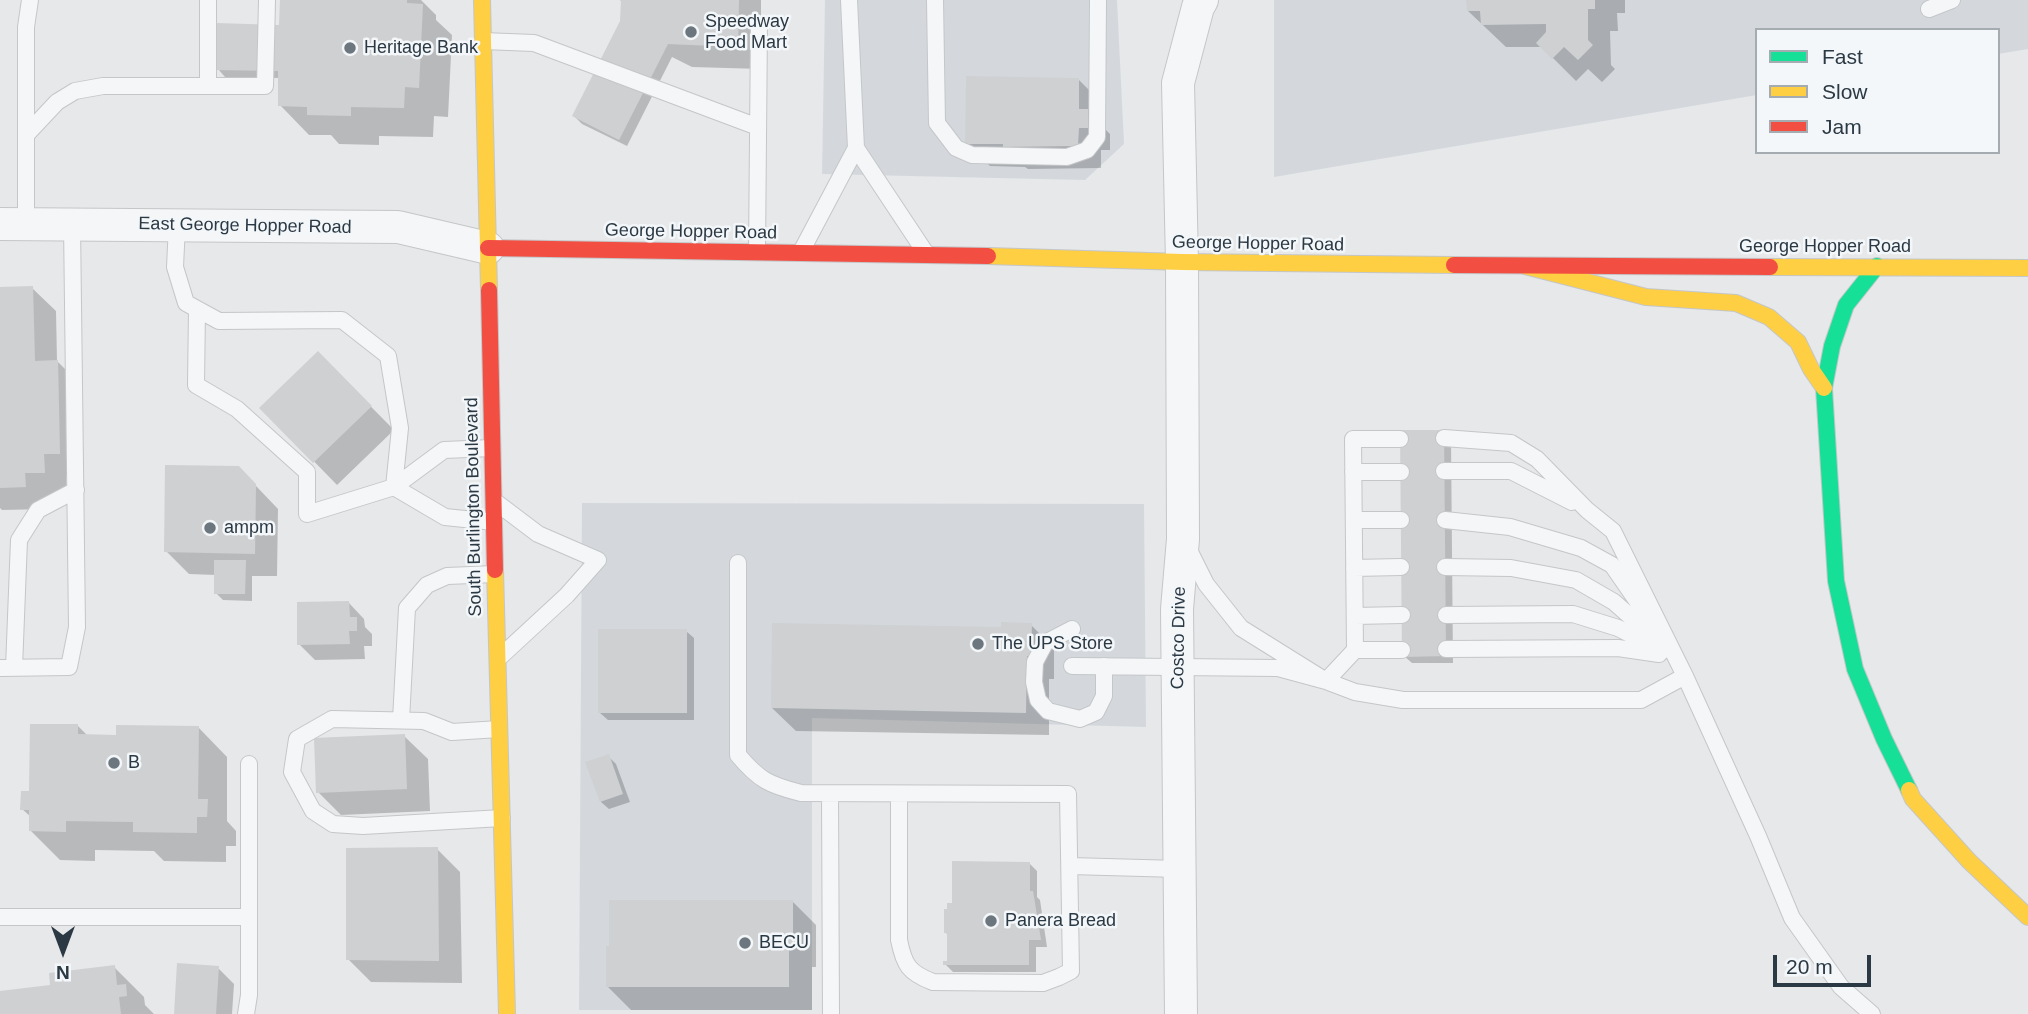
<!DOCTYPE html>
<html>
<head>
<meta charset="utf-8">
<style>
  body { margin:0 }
  #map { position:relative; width:2028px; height:1014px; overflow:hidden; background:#e6e8ea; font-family:Helvetica,sans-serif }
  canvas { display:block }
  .legend { position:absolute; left:1755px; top:28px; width:245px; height:126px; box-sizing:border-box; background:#f4f7f9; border:2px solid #a4abb1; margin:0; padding:9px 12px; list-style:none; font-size:21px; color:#2b3944 }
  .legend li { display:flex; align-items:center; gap:14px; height:35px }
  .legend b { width:35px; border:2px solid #a4abb1 }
  .north { position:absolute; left:28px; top:916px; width:70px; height:70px; -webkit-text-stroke:5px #f4f7f9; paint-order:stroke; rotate:180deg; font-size:19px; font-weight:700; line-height:28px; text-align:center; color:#2b3944 }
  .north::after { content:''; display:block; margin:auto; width:24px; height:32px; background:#2b3944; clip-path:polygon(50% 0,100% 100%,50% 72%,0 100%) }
  .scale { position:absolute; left:1773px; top:955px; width:98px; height:32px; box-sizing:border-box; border:4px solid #2b3944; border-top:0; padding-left:9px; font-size:21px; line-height:24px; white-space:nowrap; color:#2b3944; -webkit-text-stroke:5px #f4f7f9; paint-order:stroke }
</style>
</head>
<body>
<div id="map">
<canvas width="2028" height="1014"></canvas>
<ul class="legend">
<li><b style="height:9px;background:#16e098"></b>Fast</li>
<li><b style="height:9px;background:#ffcf43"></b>Slow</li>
<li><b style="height:9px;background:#f24e42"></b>Jam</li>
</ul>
<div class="north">N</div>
<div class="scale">20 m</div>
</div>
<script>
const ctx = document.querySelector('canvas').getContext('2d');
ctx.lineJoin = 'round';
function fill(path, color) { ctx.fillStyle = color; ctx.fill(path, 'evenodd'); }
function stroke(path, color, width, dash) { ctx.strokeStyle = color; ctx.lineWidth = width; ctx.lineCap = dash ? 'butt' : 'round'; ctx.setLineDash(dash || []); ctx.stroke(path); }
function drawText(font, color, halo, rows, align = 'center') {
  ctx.font = font + ' Helvetica,sans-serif'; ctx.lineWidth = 5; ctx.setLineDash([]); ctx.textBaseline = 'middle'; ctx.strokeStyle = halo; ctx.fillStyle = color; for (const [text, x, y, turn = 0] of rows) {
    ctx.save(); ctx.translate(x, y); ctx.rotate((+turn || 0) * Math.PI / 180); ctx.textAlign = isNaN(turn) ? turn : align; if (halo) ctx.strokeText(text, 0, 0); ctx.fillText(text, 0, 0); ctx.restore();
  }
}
const built = new Path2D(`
  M825 0H1117L1124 144 1085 180 822 174Z
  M1274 0H2028V49L1998 54V30H1757V95L1274 177Z
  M582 503 1144 504 1146 727 812 718V1010H579Z`);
const shadow = new Path2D(`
  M281 0H421L436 15V20L452 35 448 117 434 116 433 137 379 136V145L339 144 331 135H309L280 105V78L225 77 218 69 281 26Z
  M620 0H761V69L692 67 672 57 627 146 582 124 574 116 621 23 623 3Z
  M1468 0H1625V13H1617L1618 31H1610L1611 65 1615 69 1602 82 1588 69 1576 81 1542 47H1506L1468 11Z
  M1079 80 1102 103 1101 125 1110 134V150H1101V168L1028 169 1025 167 990 166 966 143Z
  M32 288 56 311 57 361 81 385 83 476 66 477 67 495 48 496V509L2 510 0 508V289Z
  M318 353 394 430 337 485 262 408Z
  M1402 432 1451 439 1453 663H1412L1404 656Z
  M238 467 278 509 277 576H252V601L223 600 216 593V575L189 574 166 551Z
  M349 603 364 619 365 627 372 634V646H364L365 659 315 660 299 644Z
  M1031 625 1054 648V679H1049V735L796 731 772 708 1003 629Z
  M686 631 694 638V720H608L600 713Z
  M78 726 88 736 117 737 198 727 227 757V821L236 831V846H226V862L164 861 154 851 95 850V861L60 860 31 831V817L22 809 31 793Z
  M404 736 428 759 430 811 341 815 318 792Z
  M608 756 616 764 630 802 609 809 601 802Z
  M437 849 460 872 462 983 371 982 348 959Z
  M1030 864 1037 871V897L1040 900 1047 947H1036V972H953L945 964 948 963V935L945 932 954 904Z
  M793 902 816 925V967H812V1010H631L608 987Z
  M114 967 144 997 145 1005 154 1014H0V993L52 987Z
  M218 968 234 984 232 1014H175Z`);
const building = new Path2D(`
  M280 0H407V3L423 4 419 88 405 87 404 108 351 107V116L307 115V107L278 106V71L216 70 217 23 279 25Z
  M621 0H739L738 47 668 44 619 140 572 116 620 21Z
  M1466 0H1595V9H1588V40L1593 45 1578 60 1564 47 1552 59 1536 43 1546 32V24L1481 25 1480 11H1467Z
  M966 76 1079 78V109H1088V128H1079L1078 146 1003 147V144H965Z
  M33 286 35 361 58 360 60 454H44L45 473H25L26 487 0 488V287Z
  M318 351 372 406 313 463 259 408Z
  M1400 430H1444L1446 656 1402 657Z
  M165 465 239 466 256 484 255 554 164 552Z
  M214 560H246L245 594H214Z
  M349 601 350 617H357V631H349L350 644 297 645V602Z
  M1001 622 1032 623 1031 656H1027L1026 713 771 708 772 623 1001 627Z
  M598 629H687V713H598Z
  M30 724H78V734L116 735V725L199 726 198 799H208L207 817H197V833L133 832V822L66 821V832L29 831V810H20L21 791H29Z
  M405 734 407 789 316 793 314 738Z
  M609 754 623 794 600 802 585 762Z
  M438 847 439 961 346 960V848Z
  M952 861 1030 862V891H1033L1041 940H1029V965H943V961H947V933H944V909H947V903H952Z
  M609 900H793V944H789V987H606V946H609Z
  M177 963 219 966 216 1014H174Z
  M115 965 117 985 126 984 127 996 119 997 121 1014H0V991L50 985 49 973Z`);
const lane = new Path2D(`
  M208 0V86
  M935 0 937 123 956 148 972 155 1067 157 1087 150 1097 137 1098 0
  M1929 9 1952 0
  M483 41 534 43 758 127
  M26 135 57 102 75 91 103 86H265L267 0
  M856 148 925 252
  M26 224V27L30 0
  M177 225 175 267 186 303 219 321 342 320 388 356 400 428 394 487
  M802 250 856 148 849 0
  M757 252 759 25
  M197 309 196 385 237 409 307 472V514L394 487 444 450 492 448
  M1444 438 1511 443 1537 459 1587 510 1613 531 1685 676 1758 836 1792 918 1841 987 1872 1014
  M1444 471H1511L1572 502
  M1353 472H1401
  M394 487 445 517 494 522
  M497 503 538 534 598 560 567 595 501 656
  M1354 520H1401
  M1445 520 1510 527 1581 548 1612 565 1648 617
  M1188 548 1206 584 1241 628 1326 681 1355 650 1353 439H1400
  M738 563V755C759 780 769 785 801 793L1068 794 1071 971 1059 977 1043 983 933 982C909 973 904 965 899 940V794
  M1445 567 1511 568 1576 580 1614 602 1668 650
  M1354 568 1401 567
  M1446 615 1573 614 1618 628 1654 646
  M1355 616 1402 615
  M1072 629 1045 643 1035 662 1034 682 1038 700 1048 711 1080 719 1096 712 1104 696V666
  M1446 649 1618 648 1659 654
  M1355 650H1402
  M1072 666 1278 668 1326 681 1355 692 1403 700H1641L1685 676
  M0 668 69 667 77 627 72 224
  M14 668 19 540 38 510 76 490
  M401 720 407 608 427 585 447 576 495 574
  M499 729 452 732 424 721 332 719 297 739 292 772 313 811 333 824 363 826 502 818
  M830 794 831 1014
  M1070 866 1179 869
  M0 917H249
  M246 1014 249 995V764`);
const street = new Path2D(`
  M0 224 398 227 488 248
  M1181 1014 1177 609 1183 539 1182 262 1178 83 1198 7 1202 0`);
const fast = new Path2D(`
  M1877 266 1846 305 1832 346 1824 388 1836 581 1855 669 1884 739 1909 790`);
const slow = new Path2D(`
  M482 0 489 290
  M988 256 1182 262 1454 265
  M1525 266 1646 297 1736 303 1769 317 1798 342 1811 369 1824 388
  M1770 267 2028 268
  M495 570 507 1014
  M1909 790 1913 799 1969 861 2028 917`);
const jam = new Path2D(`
  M488 248 988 256
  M1454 265 1770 267
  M489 290 495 570`);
const markers = [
  [691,32,7,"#6c767e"],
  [350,48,7,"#6c767e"],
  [210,528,7,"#6c767e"],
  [978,644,7,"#6c767e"],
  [114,763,7,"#6c767e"],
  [991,921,7,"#6c767e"],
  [745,943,7,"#6c767e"]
];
const poiNames = [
  ["Speedway",705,22],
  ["Food Mart",705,43],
  ["Heritage Bank",364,48],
  ["ampm",224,528],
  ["The UPS Store",992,644],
  ["B",128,763],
  ["Panera Bread",1005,921],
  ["BECU",759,943]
];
const streetNames = [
  ["East George Hopper Road",245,226,1],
  ["George Hopper Road",691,232,1],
  ["George Hopper Road",1258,244,1],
  ["George Hopper Road",1825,247],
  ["South Burlington Boulevard",474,507,-91],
  ["Costco Drive",1179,638,-89]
];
fill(built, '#d4d8dd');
fill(shadow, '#0003');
fill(building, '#ced0d2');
stroke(lane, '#c4c6c8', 18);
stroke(street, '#c4c6c8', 34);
stroke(fast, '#c4c6c8', 18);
stroke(slow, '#c4c6c8', 18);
stroke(jam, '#c4c6c8', 18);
stroke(lane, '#f5f6f7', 16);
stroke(street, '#f5f6f7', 32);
stroke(fast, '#16e098', 16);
stroke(slow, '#ffcf43', 16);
stroke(jam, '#f24e42', 16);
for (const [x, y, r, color] of markers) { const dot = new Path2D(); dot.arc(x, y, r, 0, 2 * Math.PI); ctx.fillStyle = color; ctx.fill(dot); stroke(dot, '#f4f7f9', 2.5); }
drawText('18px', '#2b3944', '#f4f7f9', poiNames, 'left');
drawText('18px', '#2b3944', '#f4f7f9', streetNames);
</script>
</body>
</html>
